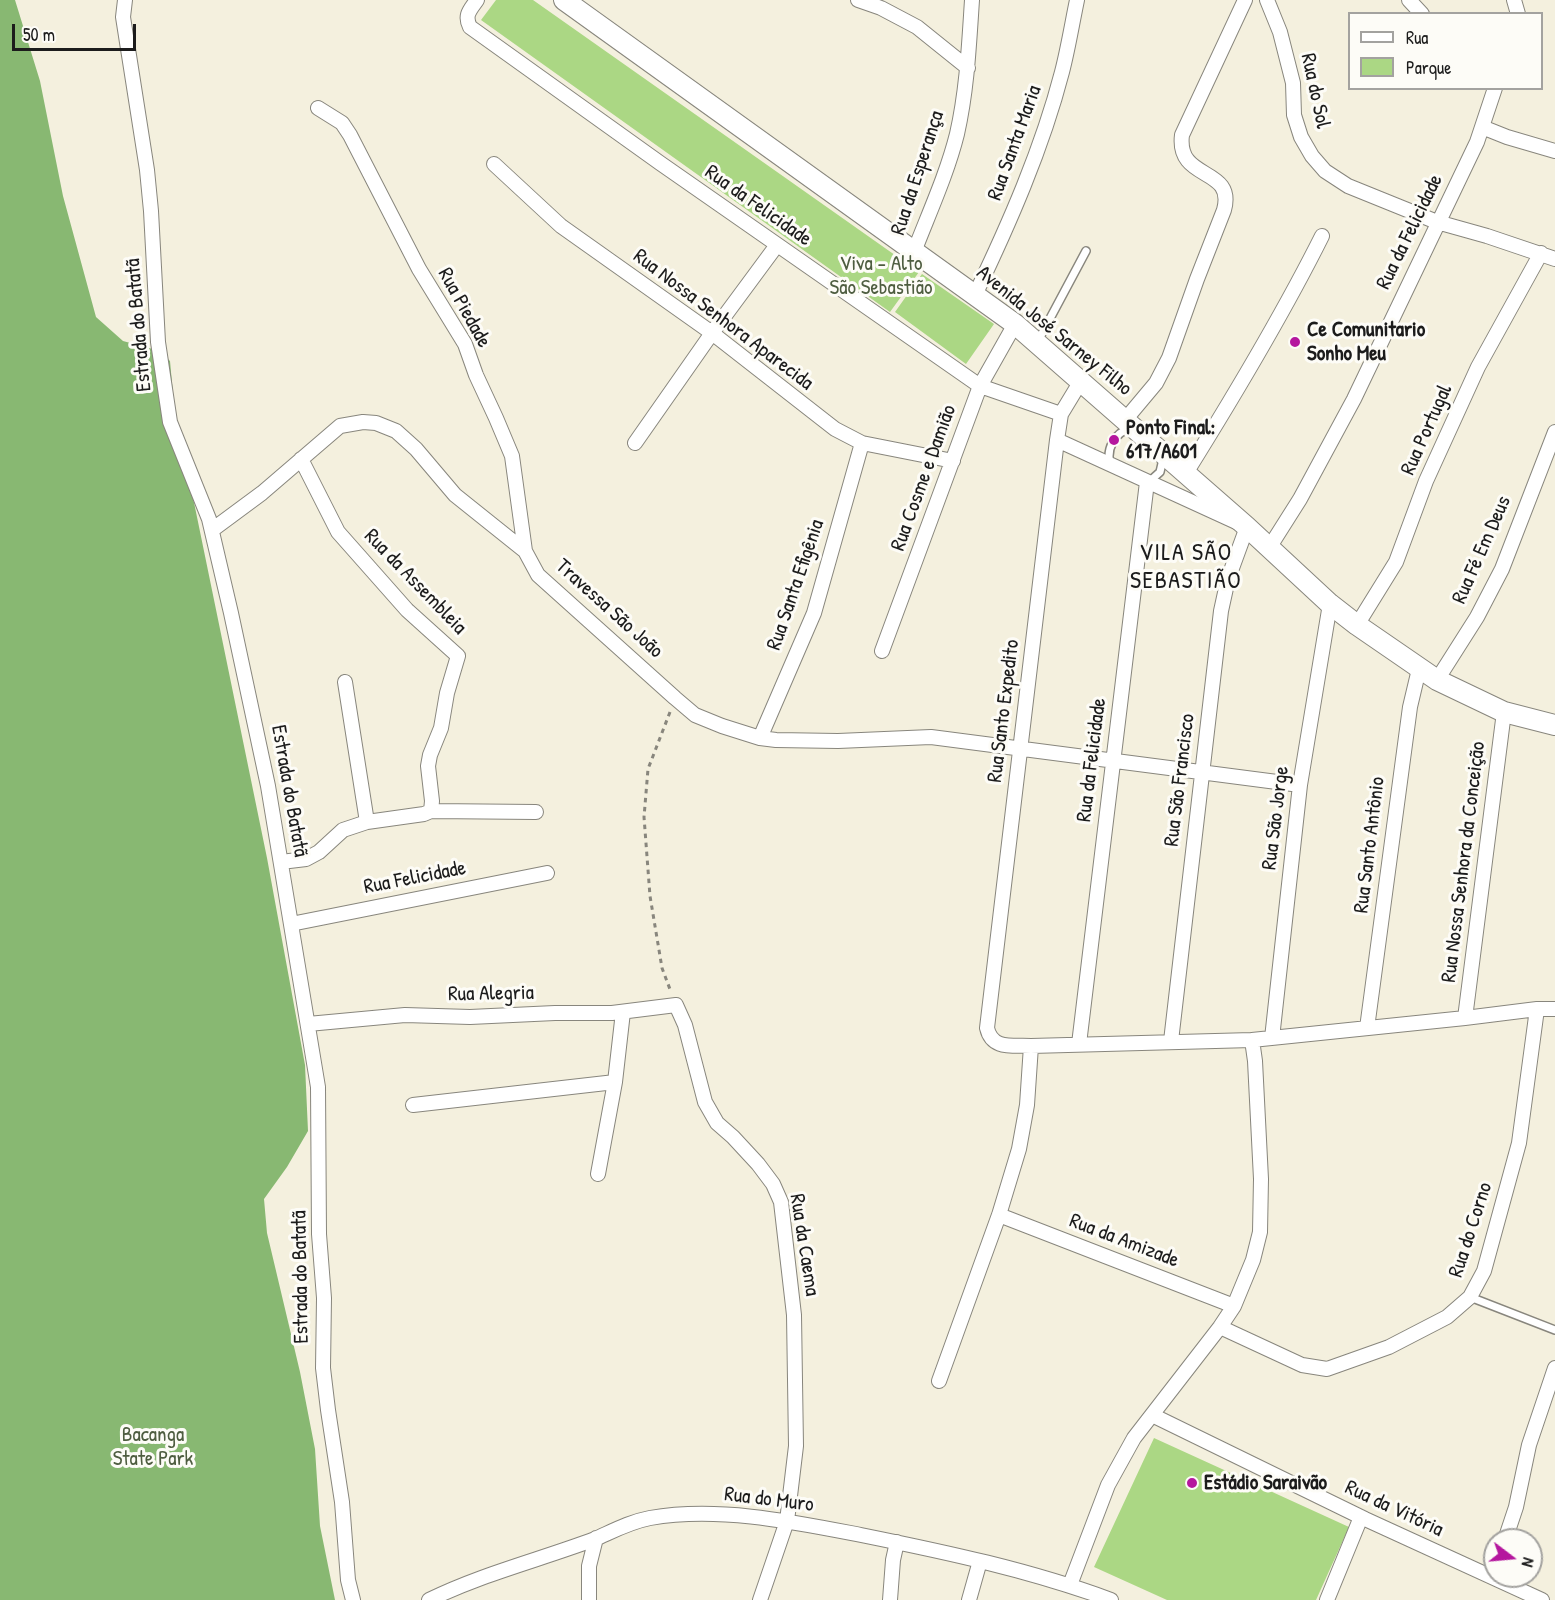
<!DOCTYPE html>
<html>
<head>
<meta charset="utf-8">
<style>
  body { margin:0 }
  #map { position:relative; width:1555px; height:1600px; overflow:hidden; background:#f4f0de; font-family:"Patrick Hand",sans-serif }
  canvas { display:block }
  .legend { position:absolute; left:1348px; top:12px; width:195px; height:78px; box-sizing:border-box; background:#fdfcf7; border:2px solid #a3a29f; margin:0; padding:8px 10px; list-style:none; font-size:18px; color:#1c1c1c }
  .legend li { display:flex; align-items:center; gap:12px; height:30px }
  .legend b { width:30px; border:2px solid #a3a29f }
  .north { position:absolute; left:1483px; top:1528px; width:60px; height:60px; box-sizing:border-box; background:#fdfcf7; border:2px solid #a3a29f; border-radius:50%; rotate:106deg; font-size:16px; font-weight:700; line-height:24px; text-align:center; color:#1c1c1c }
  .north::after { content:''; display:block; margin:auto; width:21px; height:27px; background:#b5179e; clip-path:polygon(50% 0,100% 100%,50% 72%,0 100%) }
  .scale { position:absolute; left:12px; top:24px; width:124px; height:27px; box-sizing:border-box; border:3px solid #1c1c1c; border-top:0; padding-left:8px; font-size:18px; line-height:21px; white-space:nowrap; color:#1c1c1c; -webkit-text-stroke:4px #fdfcf7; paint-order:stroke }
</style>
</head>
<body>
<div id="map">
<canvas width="1555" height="1600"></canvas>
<ul class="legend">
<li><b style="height:8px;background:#fff"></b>Rua</li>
<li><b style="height:16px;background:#abd784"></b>Parque</li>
</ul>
<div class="north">N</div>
<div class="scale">50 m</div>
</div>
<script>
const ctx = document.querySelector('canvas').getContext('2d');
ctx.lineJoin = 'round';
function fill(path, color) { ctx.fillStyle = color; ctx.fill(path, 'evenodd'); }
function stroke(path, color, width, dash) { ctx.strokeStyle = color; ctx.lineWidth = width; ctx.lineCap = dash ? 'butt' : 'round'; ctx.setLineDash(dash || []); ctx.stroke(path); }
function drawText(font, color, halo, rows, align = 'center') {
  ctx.font = font + ' "Patrick Hand",sans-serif'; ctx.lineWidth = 6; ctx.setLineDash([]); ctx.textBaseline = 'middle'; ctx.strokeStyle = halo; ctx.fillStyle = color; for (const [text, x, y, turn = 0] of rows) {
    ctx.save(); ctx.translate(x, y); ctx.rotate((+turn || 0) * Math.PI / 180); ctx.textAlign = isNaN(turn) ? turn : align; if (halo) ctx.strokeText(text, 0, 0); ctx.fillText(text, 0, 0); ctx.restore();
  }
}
const green = new Path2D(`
  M496 0H533L919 272 890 312 481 20Z
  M922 274 994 324 966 364 895 312Z
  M1154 1438 1349 1527 1316 1600H1167L1094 1567Z`);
const forest = new Path2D(`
  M0 0H15L40 81 63 196 96 317 123 341 160 351 170 361 174 405 267 858 305 1065 308 1131 287 1167 264 1199 267 1233 300 1372 315 1449 320 1526 335 1600H0Z`);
const path = new Path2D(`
  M670 712 648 769 644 817 650 896 662 968 671 992`);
const service = new Path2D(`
  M1038 341 1086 251
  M1110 464C1106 448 1115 433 1130 428
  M1150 481 1160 472 1163 459
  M1470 1297 1555 1330`);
const minor = new Path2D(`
  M125 0 123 17 147 170 151 211 158 342 170 422 209 519 231 613 268 786 318 1087 319 1234 324 1298 323 1368 328 1410 342 1502 348 1580 353 1600
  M477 0C470 10 464 15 470 27L660 163 980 386 1061 414
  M858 0 881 8 917 27 968 68
  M1267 0 1280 32 1293 83 1294 115 1301 137 1312 156 1325 171 1348 186 1437 222 1487 236 1555 259
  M1409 0 1422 14
  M1514 0 1518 14
  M318 108 342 123 350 135 419 269 465 344 476 375 496 418 512 456 525 551
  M1482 127 1507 137 1555 151
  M494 164 561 226 712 333 835 429 862 443 953 461
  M914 252C929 213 947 174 957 134 967 90 969 45 972 0
  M975 295C1009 224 1042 149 1062 72 1068 49 1072 24 1077 0
  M1081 381 1061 414 1057 440 987 1028C992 1050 1012 1045 1031 1046L1252 1040 1465 1018 1537 1009H1555
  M1125 420 1156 383 1169 358 1197 279 1224 210C1236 166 1176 182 1182 135L1245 0
  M1057 440 1247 527 1228 579 1221 611 1171 1041
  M635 443 712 333 777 245
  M301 459 338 532 407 610 458 656 447 693 441 728 430 755 428 766 432 801 431 811
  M1186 473C1234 396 1281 318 1322 236
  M212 530 262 493 340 426 363 422 376 423 396 431 416 449 455 495 525 551 538 575 675 698 695 715 722 726 760 738 776 740 838 741 931 737 1300 785
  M1269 548 1300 499 1354 399 1477 142 1495 88
  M1357 625 1396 562 1426 481 1478 367 1541 253
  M882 651 980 386 1015 324
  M1437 680 1477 617 1502 569 1555 432
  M345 682 367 822
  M760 738 814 613 862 443
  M281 862 306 859 319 852 343 830 367 822 424 814 431 811 536 812
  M291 924 547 873
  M1465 1018 1504 712
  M308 1024 405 1015 470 1017 555 1013H612L676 1005 685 1025 705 1102 717 1123 733 1137 758 1164 773 1184 781 1202 794 1315 796 1446 787 1521 760 1600
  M1367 1028 1410 707 1419 669
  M1272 1038 1300 785 1330 604
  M1079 1044 1147 482
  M413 1105 615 1082
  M598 1174 615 1082 623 1012
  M999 1215 1234 1306
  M1220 1327 1302 1365 1327 1369 1389 1347 1447 1317 1470 1297 1484 1271 1519 1143 1537 1009
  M939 1381 999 1215 1019 1149 1027 1105 1031 1046
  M1152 1415 1365 1519 1542 1600
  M1505 1540 1516 1507 1529 1445 1555 1368
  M1070 1585 1108 1485 1134 1438 1220 1327 1234 1306 1253 1260 1260 1232 1261 1179 1255 1061 1252 1040
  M429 1600C482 1574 539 1560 595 1539 613 1531 629 1522 650 1518 718 1506 794 1522 861 1535 945 1552 1030 1570 1111 1600
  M589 1600V1566L596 1538
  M890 1600 893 1560 897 1542
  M969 1600 980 1561
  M1327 1600 1361 1517`);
const secondary = new Path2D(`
  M564 0 1015 324 1247 527 1330 604 1357 625 1437 680 1504 712 1555 725`);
const markers = [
  [1295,342,6,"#b5179e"],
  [1114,440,6,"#b5179e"],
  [1192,1483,6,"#b5179e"]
];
const streetNames = [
  ["Rua do Sol",1315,91,78],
  ["Rua Santa Maria",1015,143,-70],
  ["Rua da Esperança",918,173,-72],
  ["Rua da Felicidade",758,206,35],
  ["Rua da Felicidade",1410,232,-64],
  ["Rua Piedade",464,308,61],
  ["Rua Nossa Senhora Aparecida",723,320,37],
  ["Estrada do Batatã",139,325,-95],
  ["Avenida José Sarney Filho",1054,331,39],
  ["Rua Portugal",1427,430,-66],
  ["Rua Cosme e Damião",924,478,-70],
  ["Rua Fé Em Deus",1482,550,-66],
  ["Rua da Assembleia",415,582,46],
  ["Rua Santa Efigênia",796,585,-71],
  ["Travessa São João",609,609,42],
  ["Rua Santo Expedito",1004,711,-83],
  ["Rua da Felicidade",1092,760,-83],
  ["Rua São Francisco",1180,780,-83],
  ["Estrada do Batatã",289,791,80],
  ["Rua São Jorge",1276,818,-83],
  ["Rua Santo Antônio",1370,845,-83],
  ["Rua Nossa Senhora da Conceição",1464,862,-83],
  ["Rua Felicidade",415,878,-11],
  ["Rua Alegria",491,994,-1],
  ["Rua do Corno",1471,1230,-72],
  ["Rua da Amizade",1124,1241,21],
  ["Rua da Caema",804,1245,81],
  ["Estrada do Batatã",301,1277,-91],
  ["Rua do Muro",769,1500,7],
  ["Rua da Vitória",1394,1509,25]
];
const parkNames = [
  ["Viva - Alto",881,264],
  ["São Sebastião",881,288],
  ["Bacanga",153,1435],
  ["State Park",153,1459]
];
const poiNames = [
  ["Ce Comunitario",1307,330],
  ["Sonho Meu",1307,354],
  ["Ponto Final:",1126,428],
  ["617/A601",1126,452],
  ["Estádio Saraivão",1204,1483]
];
const quarterNames = [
  ["VILA SÃO",1186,554],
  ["SEBASTIÃO",1186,582]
];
fill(green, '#abd784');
fill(forest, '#88b872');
stroke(service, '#88867d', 10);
stroke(minor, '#88867d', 16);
stroke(secondary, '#88867d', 22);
stroke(path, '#88867d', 3, [4.5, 4.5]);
stroke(service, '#fff', 7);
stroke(minor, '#fff', 14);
stroke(secondary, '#fff', 20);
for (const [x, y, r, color] of markers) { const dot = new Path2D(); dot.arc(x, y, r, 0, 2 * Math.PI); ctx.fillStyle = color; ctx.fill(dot); stroke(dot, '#fdfcf7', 2); }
drawText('21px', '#1c1c1c', '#fdfcf7', streetNames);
drawText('21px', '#4e5d40', '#fdfcf7', parkNames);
drawText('bold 21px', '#1c1c1c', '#fdfcf7', poiNames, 'left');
ctx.letterSpacing = '1.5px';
drawText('24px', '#1c1c1c', '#fdfcf7', quarterNames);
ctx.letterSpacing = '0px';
</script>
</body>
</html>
